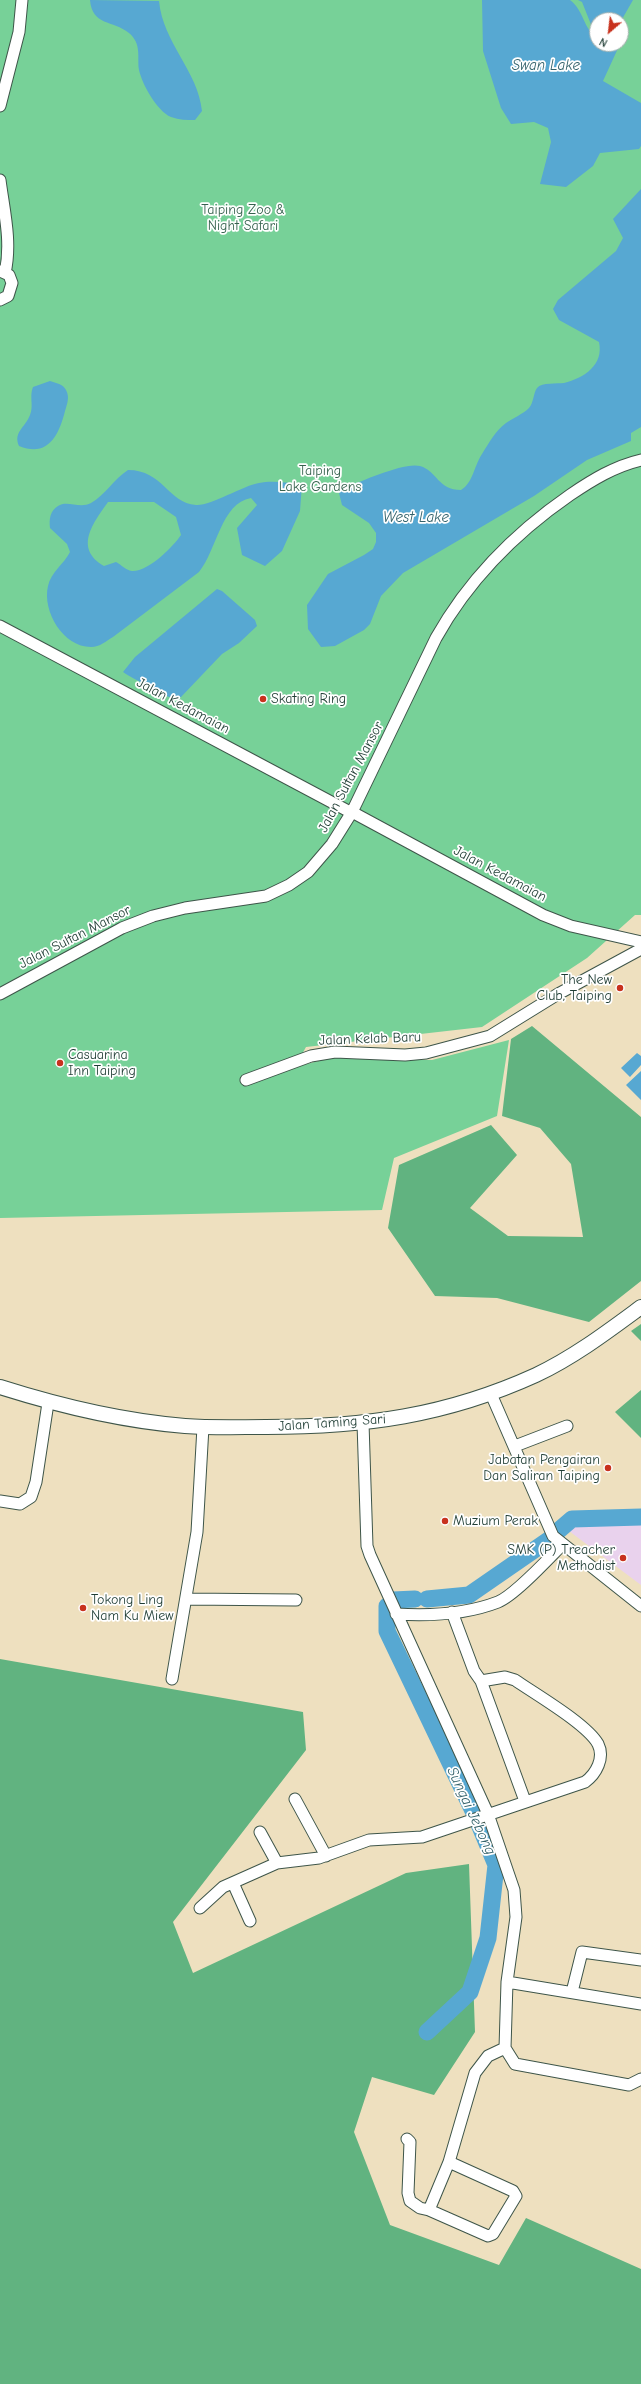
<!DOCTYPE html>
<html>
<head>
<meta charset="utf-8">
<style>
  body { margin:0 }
  #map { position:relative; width:641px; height:2384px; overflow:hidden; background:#eee0bf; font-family:"Comic Neue",sans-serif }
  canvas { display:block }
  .north { position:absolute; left:589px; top:12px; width:40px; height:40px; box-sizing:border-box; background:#fff; border:1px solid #a5b1ae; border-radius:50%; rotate:208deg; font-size:11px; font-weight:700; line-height:16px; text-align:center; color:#1f3d34 }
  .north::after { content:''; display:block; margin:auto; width:14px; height:18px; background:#c8321e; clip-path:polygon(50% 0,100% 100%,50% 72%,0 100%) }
</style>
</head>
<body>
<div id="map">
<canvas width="641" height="2384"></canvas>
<div class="north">N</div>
</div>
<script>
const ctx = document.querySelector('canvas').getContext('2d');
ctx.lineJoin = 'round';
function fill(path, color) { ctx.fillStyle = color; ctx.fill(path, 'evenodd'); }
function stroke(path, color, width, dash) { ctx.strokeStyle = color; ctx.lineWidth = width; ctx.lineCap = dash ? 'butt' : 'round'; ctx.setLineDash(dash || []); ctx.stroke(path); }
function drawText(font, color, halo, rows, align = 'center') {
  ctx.font = font + ' "Comic Neue",sans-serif'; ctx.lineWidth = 3.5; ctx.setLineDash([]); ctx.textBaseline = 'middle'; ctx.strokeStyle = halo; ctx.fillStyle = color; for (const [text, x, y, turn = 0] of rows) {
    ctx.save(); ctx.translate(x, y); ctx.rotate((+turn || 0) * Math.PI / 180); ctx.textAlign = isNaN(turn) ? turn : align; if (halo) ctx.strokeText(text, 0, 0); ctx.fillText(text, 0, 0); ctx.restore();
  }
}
const built = new Path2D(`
  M641 1518V1585L569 1531 585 1521Z`);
const green = new Path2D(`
  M0 0H641V915H635L587 958 482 1027 306 1047 295 1067 334 1057 432 1060 509 1040 497 1116 394 1158 382 1210 0 1218ZM597 20H621V44H597Z`);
const forest = new Path2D(`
  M532 1026 641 1117V1281L589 1322 497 1298 435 1296 388 1228 399 1165 491 1125 517 1155 470 1208 508 1236 583 1237 571 1164 540 1128 502 1116 511 1039Z
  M641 1324V1341L631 1331Z
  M641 1390V1438L615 1412Z
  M0 1659 303 1712 306 1750 173 1922 193 1973 406 1873 469 1864 475 2032 434 2095 372 2077 354 2132 390 2225 499 2265 526 2218 641 2269V2384H0Z`);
const water = new Path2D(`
  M90 0 159 1C163 43 198 71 202 111L195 120C187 120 179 120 171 117 157 111 142 84 139 70 137 57 142 44 129 33 113 20 92 26 90 0Z
  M482 0H570C584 10 583 29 597 37V44H620L603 81 641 103V146L639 149 600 153 593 166 566 187 540 184 551 142 548 128 534 122 511 124 501 108 483 51Z
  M578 0H633L621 21 597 20V31L592 27 582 2Z
  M641 189V427L631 433V441L587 460 534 496 403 573 381 596 370 624 364 630 335 646 321 647 308 629 307 605 328 574 364 555 373 549 376 542V533L369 523 342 505 339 493 346 487C363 481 404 462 420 466 437 471 438 490 461 490 473 483 474 466 482 454 489 443 495 431 506 423 513 418 523 414 529 408 534 402 533 394 537 388 542 382 557 384 564 383 584 378 604 365 599 342L559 320 553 309 558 300 616 251 623 238 613 219Z
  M50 381C56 383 63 384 66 390 70 397 67 404 65 411 59 435 48 458 19 446 13 432 25 428 30 415 34 406 29 396 33 387Z
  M128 470C163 470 168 503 196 505 211 506 242 486 259 483 272 480 289 483 302 484L300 511 282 551 265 566 242 555 237 528 257 505 251 498C221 503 217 550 199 572L113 637C106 641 100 647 91 647 63 647 42 611 48 586 51 572 64 564 70 552L67 544 50 528C49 519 50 511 58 506 67 500 80 509 91 503 105 495 114 479 128 470ZM108 502H154L176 517 181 535C173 547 148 572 132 571 125 570 122 565 116 562L104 566C73 548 94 522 108 502Z
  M217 589 222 591 255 620 257 626 239 643 222 654 181 697C179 698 174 699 172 698 169 698 125 674 123 672L135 657Z
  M637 1053 641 1056V1065L630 1077 621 1068Z
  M641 1071V1100L626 1085Z`);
const river = new Path2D(`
  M558 1531 572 1519 641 1517
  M427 1599 469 1595 550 1539
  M393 1600 415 1599
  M387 1606V1631L476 1817 496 1865 488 1938 470 1992 427 2032`);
const minor = new Path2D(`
  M0 106 19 32 22 0
  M0 180C4 211 12 242 5 273
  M0 271 9 275 12 283 8 296 0 300
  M0 626 352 813
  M352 812 543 915 571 926 641 942
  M0 994 122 928 153 916 185 908 266 896 289 885 308 872 332 844 352 812 436 638C469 579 515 533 570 495 592 480 615 466 641 460
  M246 1080 311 1056 335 1052 405 1055 426 1053 490 1036 558 994 641 949
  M491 1394 553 1536 641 1606
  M363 1423 367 1546 370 1555 488 1814 514 1890 516 1917 507 1982 505 2048 515 2064 629 2085 641 2079
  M515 1446 567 1426
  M0 1501 20 1504 31 1497 36 1482 48 1403
  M187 1599 296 1600
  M452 1612 474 1671 481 1681 525 1801
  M396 1614C428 1616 467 1614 498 1602 515 1595 548 1559 562 1545
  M172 1679 197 1532 203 1427
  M295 1799 326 1856
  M260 1832 277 1863
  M233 1883 250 1921
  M200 1908 223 1887 277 1863 319 1858 369 1840 422 1837 585 1782C596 1774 605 1758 598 1744 587 1724 535 1694 515 1680L505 1677 481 1681
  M507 1982 641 2004
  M572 1992 582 1952 641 1960
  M407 2139 410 2142 408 2193 410 2201 420 2208 429 2210
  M449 2162 513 2191 516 2196 493 2234 488 2236 429 2210 449 2162 475 2073 488 2056 505 2048`);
const major = new Path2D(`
  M0 1387C60 1406 122 1421 185 1426 212 1428 239 1427 266 1427 364 1427 446 1416 536 1375 574 1357 607 1332 641 1307`);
const markers = [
  [263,699,4,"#c8321e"],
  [620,988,4,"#c8321e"],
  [60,1063,4,"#c8321e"],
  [608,1468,4,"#c8321e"],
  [445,1521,4,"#c8321e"],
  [623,1558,4,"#c8321e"],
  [83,1608,4,"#c8321e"]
];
const parkNames = [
  ["Taiping Zoo &",243,210],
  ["Night Safari",243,226],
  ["Taiping",320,471],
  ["Lake Gardens",320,487]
];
const poiNames = [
  ["Skating Ring",271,699],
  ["The New",612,980,"right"],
  ["Club, Taiping",612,996,"right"],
  ["Casuarina",68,1055],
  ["Inn Taiping",68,1071],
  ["Jabatan Pengairan",600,1460,"right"],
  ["Dan Saliran Taiping",600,1476,"right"],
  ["Muzium Perak",453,1521],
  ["SMK (P) Treacher",615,1550,"right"],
  ["Methodist",615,1566,"right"],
  ["Tokong Ling",91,1600],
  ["Nam Ku Miew",91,1616]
];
const streetNames = [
  ["Jalan Kedamaian",183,706,28],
  ["Jalan Sultan Mansor",351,777,-62],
  ["Jalan Kedamaian",500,874,28],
  ["Jalan Sultan Mansor",75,937,-27],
  ["Jalan Kelab Baru",370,1039,-2],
  ["Jalan Taming Sari",332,1423,-4]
];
const waterNames = [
  ["Swan Lake",546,66],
  ["West Lake",416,518],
  ["Sungai Jebong",471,1811,65]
];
fill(built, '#e9d2ed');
fill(green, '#77d198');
fill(forest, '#61b380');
fill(water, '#57a8d2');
stroke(river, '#57a8d2', 17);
stroke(minor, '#3e5549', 13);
stroke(major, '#3e5549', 16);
stroke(minor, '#fff', 11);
stroke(major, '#fff', 14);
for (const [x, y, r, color] of markers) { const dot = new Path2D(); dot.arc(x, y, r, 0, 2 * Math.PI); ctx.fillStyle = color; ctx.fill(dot); stroke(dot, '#fff', 1.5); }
drawText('14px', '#35624d', '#fff', parkNames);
drawText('14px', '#1f3d34', '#fff', poiNames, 'left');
drawText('14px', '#1f3d34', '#fff', streetNames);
drawText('italic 15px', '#33626b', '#fff', waterNames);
</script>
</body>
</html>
